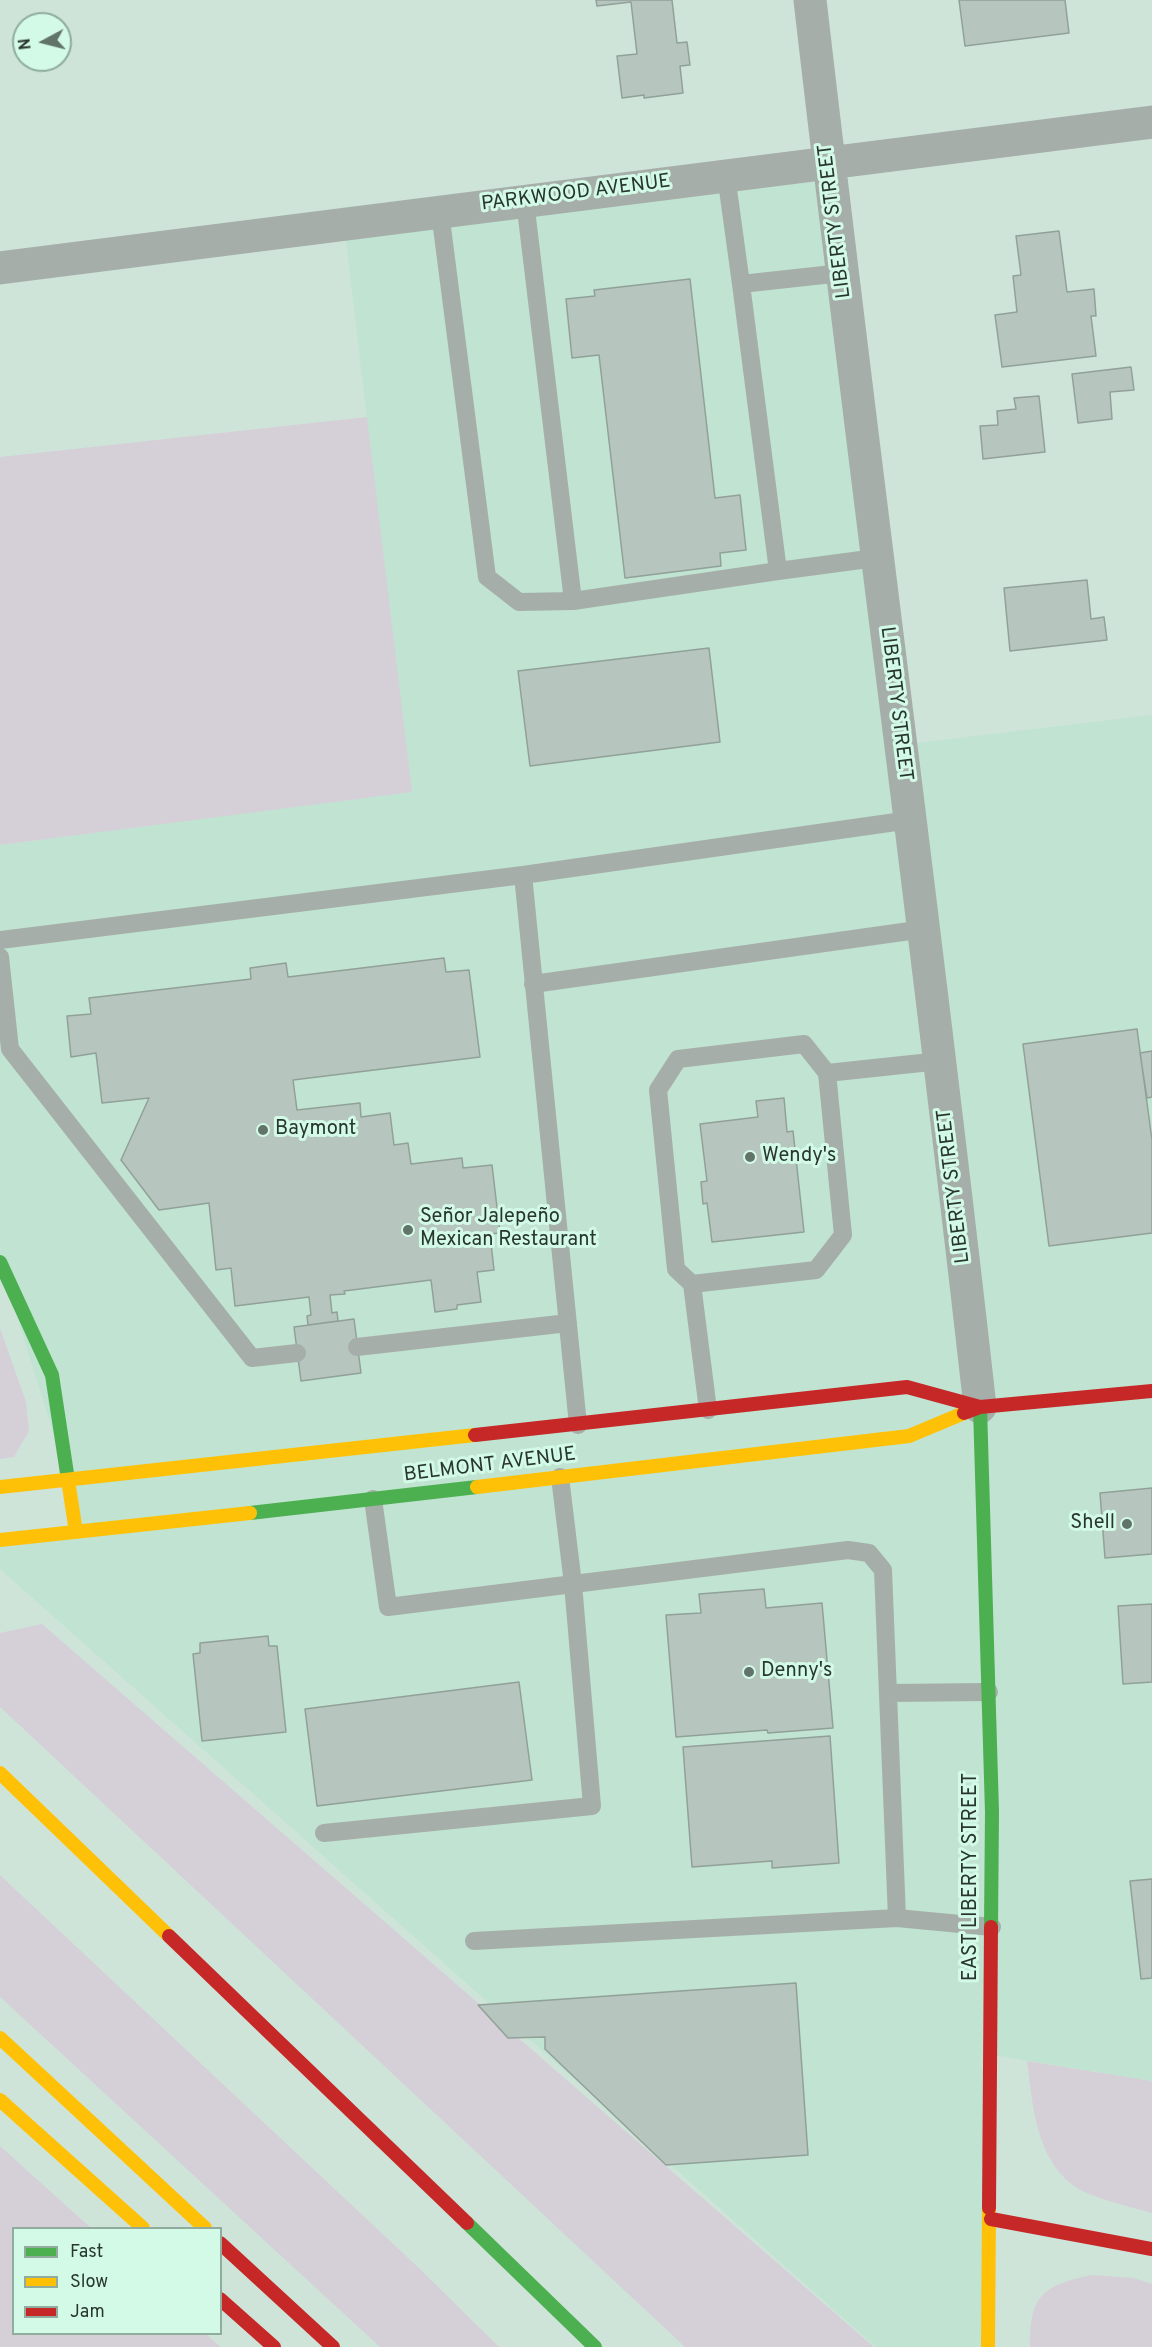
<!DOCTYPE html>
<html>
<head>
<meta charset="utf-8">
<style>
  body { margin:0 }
  #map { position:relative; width:1152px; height:2347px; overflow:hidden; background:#cee4d9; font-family:Overpass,sans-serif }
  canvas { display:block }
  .legend { position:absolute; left:12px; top:2227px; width:210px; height:108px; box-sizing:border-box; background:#d3fae7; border:2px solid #8fac9d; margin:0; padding:8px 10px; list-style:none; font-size:18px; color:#28362f }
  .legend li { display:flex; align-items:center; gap:12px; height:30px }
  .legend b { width:30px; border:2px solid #8fac9d }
  .north { position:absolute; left:12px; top:12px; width:60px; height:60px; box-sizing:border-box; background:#d3fae7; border:2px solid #8fac9d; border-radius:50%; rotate:263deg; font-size:16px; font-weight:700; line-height:24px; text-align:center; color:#28362f }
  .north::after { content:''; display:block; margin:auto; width:21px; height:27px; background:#62736a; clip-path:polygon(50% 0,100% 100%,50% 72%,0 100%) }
</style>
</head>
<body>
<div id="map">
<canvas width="1152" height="2347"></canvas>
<ul class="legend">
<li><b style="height:8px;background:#4caf50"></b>Fast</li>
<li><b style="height:8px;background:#ffc107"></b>Slow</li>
<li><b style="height:8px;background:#c62828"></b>Jam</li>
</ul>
<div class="north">N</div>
</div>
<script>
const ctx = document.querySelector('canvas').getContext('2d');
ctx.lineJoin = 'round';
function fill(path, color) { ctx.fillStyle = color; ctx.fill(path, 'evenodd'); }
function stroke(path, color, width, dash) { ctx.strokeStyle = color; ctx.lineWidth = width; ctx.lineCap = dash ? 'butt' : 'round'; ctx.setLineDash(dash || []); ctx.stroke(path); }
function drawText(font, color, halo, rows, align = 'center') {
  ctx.font = font + ' Overpass,sans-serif'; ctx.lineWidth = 6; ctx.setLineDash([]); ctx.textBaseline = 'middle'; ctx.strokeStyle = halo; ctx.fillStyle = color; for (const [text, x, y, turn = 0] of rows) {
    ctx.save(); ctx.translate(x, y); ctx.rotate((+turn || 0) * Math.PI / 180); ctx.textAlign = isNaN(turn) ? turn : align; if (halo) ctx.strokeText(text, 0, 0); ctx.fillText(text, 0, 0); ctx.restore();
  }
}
const built = new Path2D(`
  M828 162 900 745 1152 715V2081L992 2055 988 2347H876L0 1569V1540L75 1533 68 1480 0 1262V845L411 791 344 224Z`);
const green = new Path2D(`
  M367 417 412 792 0 845V457Z
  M0 1328 26 1402 29 1431 14 1457 0 1459Z
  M42 1624 874 2347H685L0 1707V1633Z
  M0 1875 421 2270 499 2347H380L0 1997Z
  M1027 2061 1152 2081V2213C1131 2207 1109 2202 1089 2194 1037 2172 1033 2109 1027 2061Z
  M0 2146 91 2228H14V2334H206L221 2347H0Z
  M1091 2275 1134 2278 1152 2284V2347H1030C1030 2295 1042 2286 1091 2275Z`);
const building = new Path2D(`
  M596 0H672L677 43 687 42 690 65 680 66 683 93 644 98V95L622 98 617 56 637 54 631 2 597 6Z
  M959 0H1065L1069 33 965 46Z
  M1059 231 1067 292 1094 289 1096 316H1091L1096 356 1002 367 995 315 1017 312 1013 276 1021 275 1016 236Z
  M690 279 715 498 740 495 746 550 720 553 721 566 625 578 599 355 572 358 566 299 595 296 594 290Z
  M1131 367 1134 390 1110 392 1112 419 1078 423 1072 374Z
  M1039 396 1045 452 983 459 980 426 998 425 997 411 1016 409 1014 398Z
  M1087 580 1091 619 1104 617 1107 640 1010 651 1004 588Z
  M709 648 720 742 530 766 518 671Z
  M444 958 446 972 469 970 480 1057 293 1080 297 1110 360 1103 361 1117 390 1113 394 1145 408 1143 411 1164 462 1158 463 1168 492 1165 500 1233 490 1234 494 1270 477 1272 481 1302 457 1305V1309L435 1312 431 1280 344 1291 345 1294 330 1295 332 1313 337 1312 338 1321 308 1325 307 1316 311 1315 309 1297 235 1306 231 1268 216 1270 209 1203 159 1210 121 1160 149 1098 102 1103 96 1053 71 1057 67 1016 91 1014 89 998 251 979 250 968 286 963 288 977Z
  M1137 1029 1152 1140V1233L1049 1246 1023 1044Z
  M1152 1051V1097L1147 1098 1140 1053Z
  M784 1098 787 1132 793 1131 804 1232 712 1242 707 1203 703 1204 701 1182 707 1181 700 1124 758 1117 756 1101Z
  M354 1319 361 1373 301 1381 294 1327Z
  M1152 1488V1554L1105 1558 1100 1493Z
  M764 1589 766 1608 822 1603 833 1728 768 1733 767 1730 676 1737 666 1615 701 1613 699 1594Z
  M1152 1604V1682L1123 1684 1118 1606Z
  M268 1636 269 1646H277L286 1732 202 1741 193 1654 200 1653V1643Z
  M519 1682 532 1780 317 1806 305 1709Z
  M830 1736 839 1863 772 1868V1861L692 1867 683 1747Z
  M1152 1879V1978L1141 1979 1130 1881Z
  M796 1983 808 2155 666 2165 545 2049V2037L508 2038 478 2005Z`);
const lane = new Path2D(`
  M726 175 741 284
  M525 201 573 601
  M440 212 487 577 519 602 573 601 778 571
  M842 273 741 284 778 571 876 558
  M0 940 523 875
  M0 957 10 1049 252 1358 297 1353
  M533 984 924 929
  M827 1073 940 1061
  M692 1284 816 1270 843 1235 827 1073 804 1044 678 1059 658 1090 676 1269 692 1284 708 1410
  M357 1347 568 1323
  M578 1425 523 875 910 820
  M373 1499 388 1607 848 1550 869 1553 883 1570 897 1918
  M888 1693 989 1692
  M324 1833 592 1806 573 1584 560 1477
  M474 1941 897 1918 992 1927`);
const street = new Path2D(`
  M810 0C864 470 928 938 980 1407
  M0 268 1152 122`);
const fast = new Path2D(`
  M0 1262 52 1375 68 1480
  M980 1407 992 1812 991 1927
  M250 1513 477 1487
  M467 2223 595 2347`);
const slow = new Path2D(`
  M68 1480 76 1532
  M0 1487 475 1435
  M477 1487 909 1436 964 1413
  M0 1540 250 1513
  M0 1773 169 1936
  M0 2038 205 2228
  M0 2100 143 2228
  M988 2347 989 2208`);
const jam = new Path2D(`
  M964 1413 980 1407 1152 1391
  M475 1435 907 1387 980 1407
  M169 1936 467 2223
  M989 2208 991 1927
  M991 2219 1152 2249
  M220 2243 333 2347
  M220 2299 274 2347`);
const markers = [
  [263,1130,6,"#62736a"],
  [750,1157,6,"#62736a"],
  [408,1230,6,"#62736a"],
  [1127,1524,6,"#62736a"],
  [749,1672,6,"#62736a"]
];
const streetNames = [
  ["PARKWOOD AVENUE",576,194,-7],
  ["LIBERTY STREET",836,221,-97],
  ["LIBERTY STREET",895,704,83],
  ["LIBERTY STREET",955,1186,-97],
  ["BELMONT AVENUE",490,1466,-7],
  ["EAST LIBERTY STREET",972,1877,-90]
];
const poiNames = [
  ["Baymont",275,1130],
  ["Wendy's",762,1157],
  ["Señor Jalepeño",420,1218],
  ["Mexican Restaurant",420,1241],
  ["Shell",1115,1524,"right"],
  ["Denny's",761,1672]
];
fill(built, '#c0e3d2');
fill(green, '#d5d0d7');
fill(building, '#b6c6be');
stroke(building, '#91a199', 1.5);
stroke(lane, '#a6aeaa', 18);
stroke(street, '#a6aeaa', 33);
stroke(fast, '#4caf50', 14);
stroke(slow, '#ffc107', 14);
stroke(jam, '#c62828', 14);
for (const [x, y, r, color] of markers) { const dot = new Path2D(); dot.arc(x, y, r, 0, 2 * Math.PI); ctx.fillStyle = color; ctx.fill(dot); stroke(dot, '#d3fae7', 2); }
drawText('20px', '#28362f', '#d3fae7', streetNames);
drawText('20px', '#28362f', '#d3fae7', poiNames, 'left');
</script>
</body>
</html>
